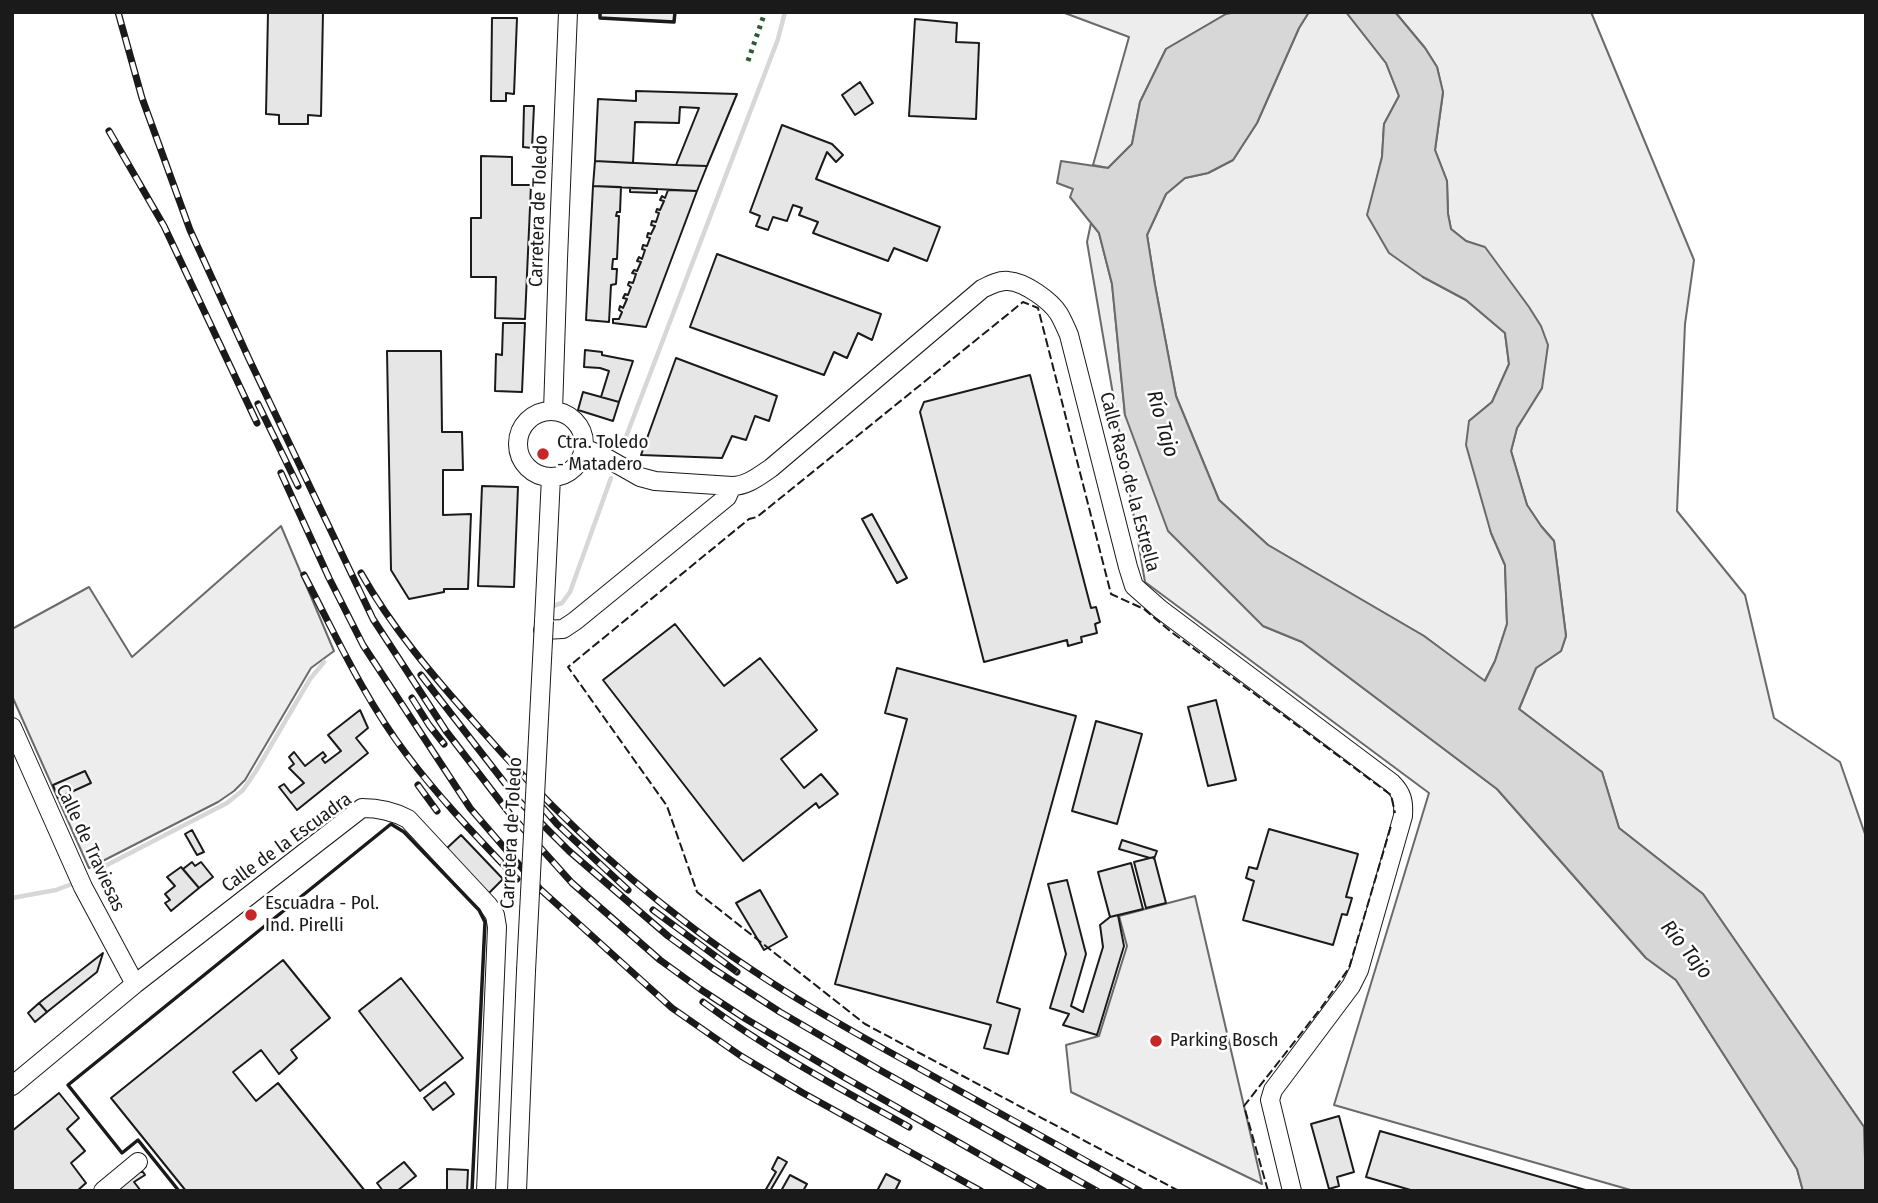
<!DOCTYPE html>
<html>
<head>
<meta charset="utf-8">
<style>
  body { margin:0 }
  #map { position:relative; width:1878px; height:1203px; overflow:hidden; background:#fff; font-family:"Fira Sans Condensed",sans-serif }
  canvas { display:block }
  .frame { position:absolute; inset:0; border:14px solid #1a1a1a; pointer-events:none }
</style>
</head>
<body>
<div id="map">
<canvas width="1878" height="1203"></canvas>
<div class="frame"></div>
</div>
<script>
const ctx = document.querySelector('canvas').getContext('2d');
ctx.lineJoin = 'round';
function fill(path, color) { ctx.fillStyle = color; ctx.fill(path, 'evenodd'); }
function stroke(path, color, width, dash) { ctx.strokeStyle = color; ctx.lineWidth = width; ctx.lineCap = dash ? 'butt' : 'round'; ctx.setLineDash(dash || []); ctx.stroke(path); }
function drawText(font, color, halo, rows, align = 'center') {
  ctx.font = font + ' "Fira Sans Condensed",sans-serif'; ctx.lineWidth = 5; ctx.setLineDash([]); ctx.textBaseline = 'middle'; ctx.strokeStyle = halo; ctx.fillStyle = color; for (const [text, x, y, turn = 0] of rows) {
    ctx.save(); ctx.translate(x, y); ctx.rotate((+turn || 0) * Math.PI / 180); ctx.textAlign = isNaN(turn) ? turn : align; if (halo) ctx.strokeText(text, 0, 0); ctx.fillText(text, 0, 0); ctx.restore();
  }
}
const built = new Path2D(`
  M600 12H675L674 22 600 18Z
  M1062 12H1236L1226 14 1166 49 1140 102 1132 144 1108 168 1093 165 1129 37Z
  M1309 12H1346L1386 63 1399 96 1384 124 1382 157 1368 215 1423 277 1466 300 1505 333 1509 364 1492 402 1469 421 1491 533 1505 565 1507 624 1495 661 1484 682 1424 636 1268 545 1219 500 1176 396 1155 285 1147 235 1166 194 1185 178 1208 173 1233 160 1257 123 1299 28Z
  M1395 12H1591L1694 260 1685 324 1677 511 1745 595 1774 718 1840 762 1866 837V1132L1864 1127 1703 894 1619 828 1602 772 1519 709 1536 668 1561 651 1566 636 1554 541 1541 526 1527 505 1511 451 1517 428 1542 388 1529 308 1485 248 1466 241 1451 229 1448 214 1447 181 1435 150 1443 93 1437 67 1425 48Z
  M1091 223 1099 233 1112 284 1125 415 1263 626 1302 642 1497 789 1646 958 1676 980 1797 1169 1803 1191H1634L1334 1105 1429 793 1145 582 1087 242Z
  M281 526 334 651 311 668 245 780 234 791 218 802 89 868 12 696V629L89 587 132 657Z
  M1195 896 1244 1106 1262 1184 1071 1092 1066 1045 1099 1036 1127 946 1119 916Z`);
const water = new Path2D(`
  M1236 12H1309L1299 28 1257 123 1233 160 1208 173 1185 178 1166 194 1147 235 1155 285 1176 396 1219 500 1268 545 1424 636 1485 681 1495 661 1507 624 1505 565 1491 533 1466 445 1469 421 1492 402 1509 364 1505 333 1466 300 1423 277 1389 253 1367 215 1382 157 1384 124 1399 96 1386 63 1346 12H1395L1425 48 1437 67 1443 92 1435 150 1447 181 1448 214 1451 229 1466 241 1485 247 1529 307 1541 326 1548 345 1542 388 1517 428 1511 451 1527 505 1541 526 1554 541 1566 636 1561 651 1536 668 1519 709 1602 772 1619 828 1703 894 1864 1127 1866 1191H1803L1797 1169 1676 980 1646 958 1497 789 1302 642 1263 626 1168 531 1125 415 1112 284 1099 233 1070 197 1073 189 1057 183 1061 161 1108 168 1132 144 1140 102 1166 49 1226 14Z`);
const stream = new Path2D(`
  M624 442 778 39 785 12
  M553 606 562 603 570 592 611 478
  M105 866 227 803 243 790 256 771 310 679 324 662
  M12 898 56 890 72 884`);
const building = new Path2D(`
  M268 12H323L321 116 308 115V124H279V115L266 114Z
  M492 18H517L514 94 506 93V101H491Z
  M915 19 957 23 956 42 979 43 976 119 909 116Z
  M860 82 873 103 855 115 842 95Z
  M636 91 737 94 707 166 676 165 699 108 680 107 679 123 635 122 633 163 595 161 598 99 636 101Z
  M524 106H534L532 148 523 147Z
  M782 125 832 144 843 155 836 162 827 152 816 179 940 227 927 261 894 248 888 261 813 233 818 222 799 215 802 208 793 205 787 221 773 217 768 230 756 226 760 216 750 212Z
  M481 156 512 157V185H531L525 319 495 318 496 277H471V218H481Z
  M595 161 676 165 707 166 697 191 593 186Z
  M593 186 621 187 620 212H617L616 216H619L617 259H613L612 269H617L616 284 611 285 609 322 586 320Z
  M630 188 657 189V193L630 192Z
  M668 190 697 191 646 327 613 323V319H619L622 312 619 310 620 306 623 308 627 299 623 298 625 294 628 295 631 287 628 285 629 282 633 283 636 274 632 273 634 270 637 271 641 262 637 261 639 257 642 259 645 250 642 249 643 245 647 246 650 238 647 237 648 233 651 234 655 226 651 225 652 221 656 222 659 213 656 212 657 209 660 210 664 201 660 200 662 196 665 198Z
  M717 254 881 314 872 340 858 333 847 358 834 352 824 375 690 327Z
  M503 323H525L522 392 495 391 496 354 502 355Z
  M585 350 602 352V355L633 361 619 402 601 397 609 371 600 368 584 367Z
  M387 351H441L442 432H462L463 470H443V515L471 514 468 589H444V592L409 599 391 570Z
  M676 358 777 396 769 421 755 416 746 440 732 436 722 458 641 455Z
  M1030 375 1091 608 1096 607 1100 622 1095 624 1097 633 1081 637 1082 642 1068 646 1067 640 984 662 920 412 924 402Z
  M583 392 619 402 613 421 578 410Z
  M482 486 518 487 514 587 478 586Z
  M872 514 907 578 897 583 862 519Z
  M675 624 724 686 760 658 817 730 781 759 804 788 821 774 838 794 819 808 816 803 743 861 603 680Z
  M897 668 1076 716 997 1002 1020 1009 1008 1054 984 1048 991 1025 835 984 907 719 885 713Z
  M1216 700 1236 780 1208 786 1188 707Z
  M360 710 368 728 356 738 368 753 297 810 279 787 284 784 291 793 304 783 289 768 294 764 289 757 294 752 305 766 323 752 326 756 322 759 325 763 341 751 328 735Z
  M1096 721 1142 734 1117 824 1072 811Z
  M85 771 91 783 58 798 53 785Z
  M1269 829 1358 854 1346 897 1352 898 1347 915 1342 914 1333 945 1243 920 1254 881 1246 878 1249 867 1257 869Z
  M192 830 204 852 197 855 185 834Z
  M461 835 503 879 488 894 446 849Z
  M1122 840 1157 851 1154 859V857L1150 858 1119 849Z
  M1154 857 1166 903 1146 908 1134 862Z
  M192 862 195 866 201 862 213 877 199 888 183 869Z
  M1131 863 1143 909 1110 917 1098 872Z
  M181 867 199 888 171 911 165 903 170 900 165 894 175 886 167 877Z
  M1067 880 1086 954 1071 1006 1083 1012 1103 947 1100 925 1110 917 1118 915 1124 946 1097 1035 1063 1025 1069 1014 1050 1008 1066 954 1048 884Z
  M760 890 787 937 764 950 736 903Z
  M103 953 97 972 47 1012 39 1003Z
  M283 960 330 1018 291 1050 297 1058 279 1074 261 1050 233 1072 256 1101 278 1083 365 1191H186L111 1098Z
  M401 978 463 1058 420 1091 359 1011Z
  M39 1003 47 1012 35 1022 28 1013Z
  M445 1082 454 1094 433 1110 424 1098Z
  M59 1093 79 1118 67 1129 85 1151 71 1163 86 1183 77 1191H12V1131Z
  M1339 1116 1354 1172 1337 1177 1339 1186 1329 1189 1311 1124Z
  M1380 1131 1516 1170 1589 1191H1414L1366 1177Z
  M778 1157 787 1162 770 1191H765L776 1172 772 1169Z
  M404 1162 416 1176 397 1191H383L377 1183Z
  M447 1169 468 1170 467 1191H447Z
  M138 1172H143L145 1175 134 1182 141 1191H114Z
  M886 1174 900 1181 895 1191H877Z
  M790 1175 807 1184 803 1191H781Z`);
const minor = new Path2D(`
  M553 411 558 259 568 12
  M518 444a33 33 0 1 1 66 0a33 33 0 1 1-66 0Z
  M584 448 603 456 640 477 655 481 732 486
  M544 621 551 477
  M543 630 563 629 575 621 727 497 732 486C747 486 759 476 771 468L982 289C990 285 999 280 1008 281 1025 282 1051 301 1059 314 1063 321 1066 328 1069 335L1128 567 1134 586 1160 609 1392 783C1402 793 1404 801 1403 816L1359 970 1351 986 1273 1090 1270 1100 1292 1191
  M12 727 83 887 135 984
  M12 1086 135 984 362 808C379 808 393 811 408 819L488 905 495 915 497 927 486 1191
  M103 1191 138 1162
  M517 1191 526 971`);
const rail = new Path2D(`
  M118 12 142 98 190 230 249 359 373 619 446 731 510 814 572 883 660 960 700 989 746 1019 842 1076 1044 1191
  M109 131 164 226 257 423
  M258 404 298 486
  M281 473 329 578 363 645 470 808 540 889 672 1008 741 1056 803 1093 981 1191
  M361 573C392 628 434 677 476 724 538 795 609 864 684 921 758 979 840 1025 922 1070 994 1110 1067 1150 1140 1191
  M304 575C336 636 365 700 407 755 440 799 479 839 517 879
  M421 675 518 800 569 851 668 936 712 968 780 1012 878 1069 1097 1191
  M412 698 429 725 444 744
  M418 785 437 811
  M543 808 557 824 628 890
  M653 910 737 972
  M703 1002C768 1050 839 1088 909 1127`);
const minorBridge = new Path2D(`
  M526 971 544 621`);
const hedge = new Path2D(`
  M748 61 765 12`);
const fence = new Path2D(`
  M1179 1191 865 1024 697 892 667 806 568 667 749 519 757 517 1023 302 1038 308 1111 594 1144 609 1170 631 1391 795 1395 813
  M1268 1191 1244 1106 1321 1008 1349 968 1391 826`);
const wall = new Path2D(`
  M600 12V18L674 22 675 12
  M179 1191 138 1140 122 1153 68 1085 391 824 404 832 479 910 485 922 472 1191`);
const markers = [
  [543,454,7,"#c62828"],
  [251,915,7,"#c62828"],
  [1156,1041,7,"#c62828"]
];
const streetNames = [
  ["Carretera de Toledo",539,211,-88],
  ["Calle Raso de la Estrella",1129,482,75],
  ["Carretera de Toledo",512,833,-87],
  ["Calle de la Escuadra",287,843,-36],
  ["Calle de Traviesas",90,848,65]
];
const poiNames = [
  ["Ctra. Toledo",557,443],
  ["- Matadero",557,465],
  ["Escuadra - Pol.",265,904],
  ["Ind. Pirelli",265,926],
  ["Parking Bosch",1170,1041]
];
const waterNames = [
  ["Río Tajo",1162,424,74],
  ["Río Tajo",1686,950,51]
];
fill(built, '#ededed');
stroke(built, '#6a6a6a', 2);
fill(water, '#d7d7d7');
stroke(water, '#6a6a6a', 2);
stroke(stream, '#d7d7d7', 4.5);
fill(building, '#e6e6e6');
stroke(building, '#1a1a1a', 2);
stroke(minor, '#1a1a1a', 20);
stroke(minor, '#fff', 18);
stroke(rail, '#1a1a1a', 7);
stroke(rail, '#fff', 4.5, [13]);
stroke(minorBridge, '#1a1a1a', 20, []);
stroke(minorBridge, '#fff', 18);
stroke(hedge, '#2b5a34', 5, [3.5, 5]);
stroke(fence, '#1a1a1a', 2, [9, 3.5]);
stroke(wall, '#1a1a1a', 3.5);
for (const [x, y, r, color] of markers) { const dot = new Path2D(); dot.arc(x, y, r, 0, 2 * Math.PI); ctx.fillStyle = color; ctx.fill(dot); stroke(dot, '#fff', 2.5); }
drawText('19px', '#1a1a1a', '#fff', streetNames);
drawText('19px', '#1a1a1a', '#fff', poiNames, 'left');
drawText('italic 21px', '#1a1a1a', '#fff', waterNames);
</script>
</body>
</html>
